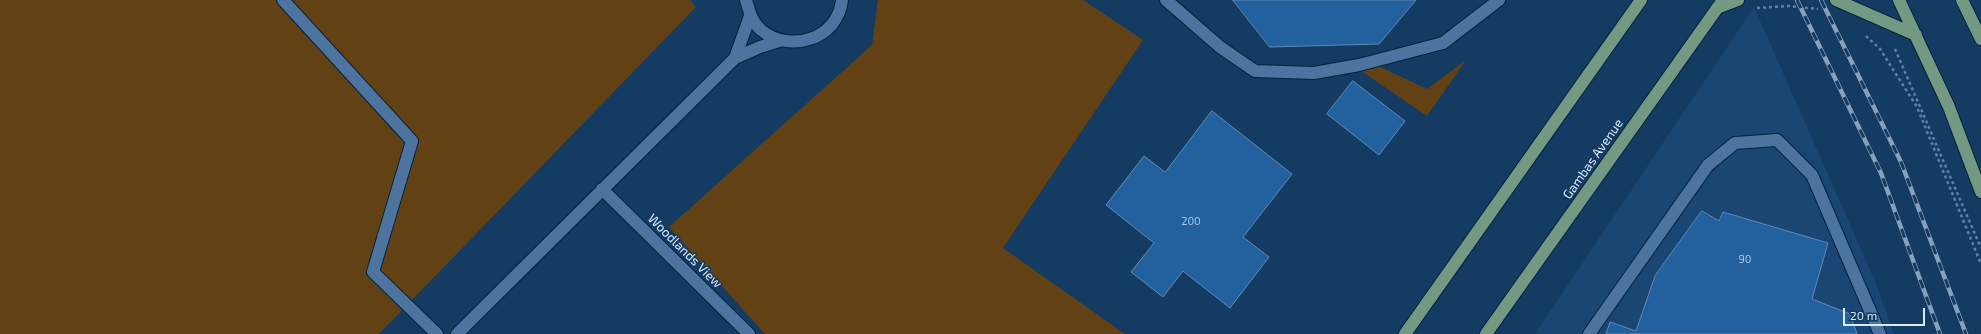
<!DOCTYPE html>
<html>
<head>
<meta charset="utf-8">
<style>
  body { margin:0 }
  #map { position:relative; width:1981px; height:334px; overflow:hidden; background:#143b62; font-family:"Exo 2",sans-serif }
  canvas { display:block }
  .scale { position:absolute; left:1843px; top:308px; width:82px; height:18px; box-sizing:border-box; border:2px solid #d9eafe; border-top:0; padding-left:5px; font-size:12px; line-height:14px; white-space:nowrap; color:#d9eafe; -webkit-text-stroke:3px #143b62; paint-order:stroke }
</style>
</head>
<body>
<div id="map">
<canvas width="1981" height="334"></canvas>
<div class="scale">20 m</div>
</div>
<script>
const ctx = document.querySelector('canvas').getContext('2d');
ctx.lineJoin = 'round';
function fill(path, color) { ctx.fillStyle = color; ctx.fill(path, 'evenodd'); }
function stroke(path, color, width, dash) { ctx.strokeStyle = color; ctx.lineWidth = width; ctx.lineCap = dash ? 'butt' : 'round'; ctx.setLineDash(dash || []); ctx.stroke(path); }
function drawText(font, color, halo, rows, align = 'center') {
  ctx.font = font + ' "Exo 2",sans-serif'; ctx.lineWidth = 3; ctx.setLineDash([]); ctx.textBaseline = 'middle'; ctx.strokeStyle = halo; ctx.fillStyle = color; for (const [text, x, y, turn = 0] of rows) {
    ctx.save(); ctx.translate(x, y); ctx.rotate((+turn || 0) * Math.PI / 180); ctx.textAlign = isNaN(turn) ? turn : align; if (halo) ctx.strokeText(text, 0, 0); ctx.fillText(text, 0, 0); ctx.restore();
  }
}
const built = new Path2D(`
  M1754 7 1875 281 1894 334H1535Z`);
const green = new Path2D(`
  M0 0H690L696 7 379 334H0Z
  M878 0H1083L1143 40 1003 248 1125 334H765L669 227 872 45Z
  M1466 60 1427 116 1357 68 1372 63 1427 89Z`);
const building = new Path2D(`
  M1233 0H1416L1379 44 1270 47Z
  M1353 81 1405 121 1379 155 1327 114Z
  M1212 111 1292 174 1243 237 1269 257 1230 308 1183 271 1163 297 1131 272 1154 243 1106 205 1144 156 1165 172Z
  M1702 211 1719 221 1723 212 1828 243 1812 299 1850 314 1857 334H1606L1610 322 1636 331 1655 276Z`);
const path = new Path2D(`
  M1757 8 1788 6 1818 9
  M1866 36 1880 49 1917 107 1981 264
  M1895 49 1981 248`);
const lane = new Path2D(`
  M283 0 412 141 373 272 437 334
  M1166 0 1220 47 1255 71 1314 73 1359 65 1443 43 1499 0
  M1589 334 1708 165 1735 143 1777 140 1812 175 1880 334`);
const street = new Path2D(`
  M746 0C749 11 752 22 761 30 790 54 838 39 842 0
  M735 58 750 16
  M602 189 749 334
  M457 334 735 58 760 47 779 41`);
const primary = new Path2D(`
  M1836 0 1916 35
  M1899 0 1949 107 1981 192
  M1962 0 1981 39
  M1717 8 1738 0
  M1405 334 1641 0
  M1486 334 1723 0`);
const rail = new Path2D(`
  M1797 0 1881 173 1940 334
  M1821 0 1901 162 1966 334`);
const numberNames = [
  ["200",1191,221],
  ["90",1745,259]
];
const streetNames = [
  ["Gambas Avenue",1593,159,-55],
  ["Woodlands View",685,251,45]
];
fill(built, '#194673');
fill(green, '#624215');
fill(building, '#22619e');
stroke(building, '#6089b5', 1);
stroke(lane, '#04223e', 14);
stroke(street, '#04223e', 14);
stroke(primary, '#04223e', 14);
stroke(path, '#6381a0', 2.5, [3, 3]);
stroke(lane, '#4c749f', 12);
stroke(street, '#4c749f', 12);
stroke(primary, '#749982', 12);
stroke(rail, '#86a1bc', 4.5);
stroke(rail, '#143b62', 3, [9]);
drawText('11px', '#abc8e6', null, numberNames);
drawText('13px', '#d9eafe', '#143b62', streetNames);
</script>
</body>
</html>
